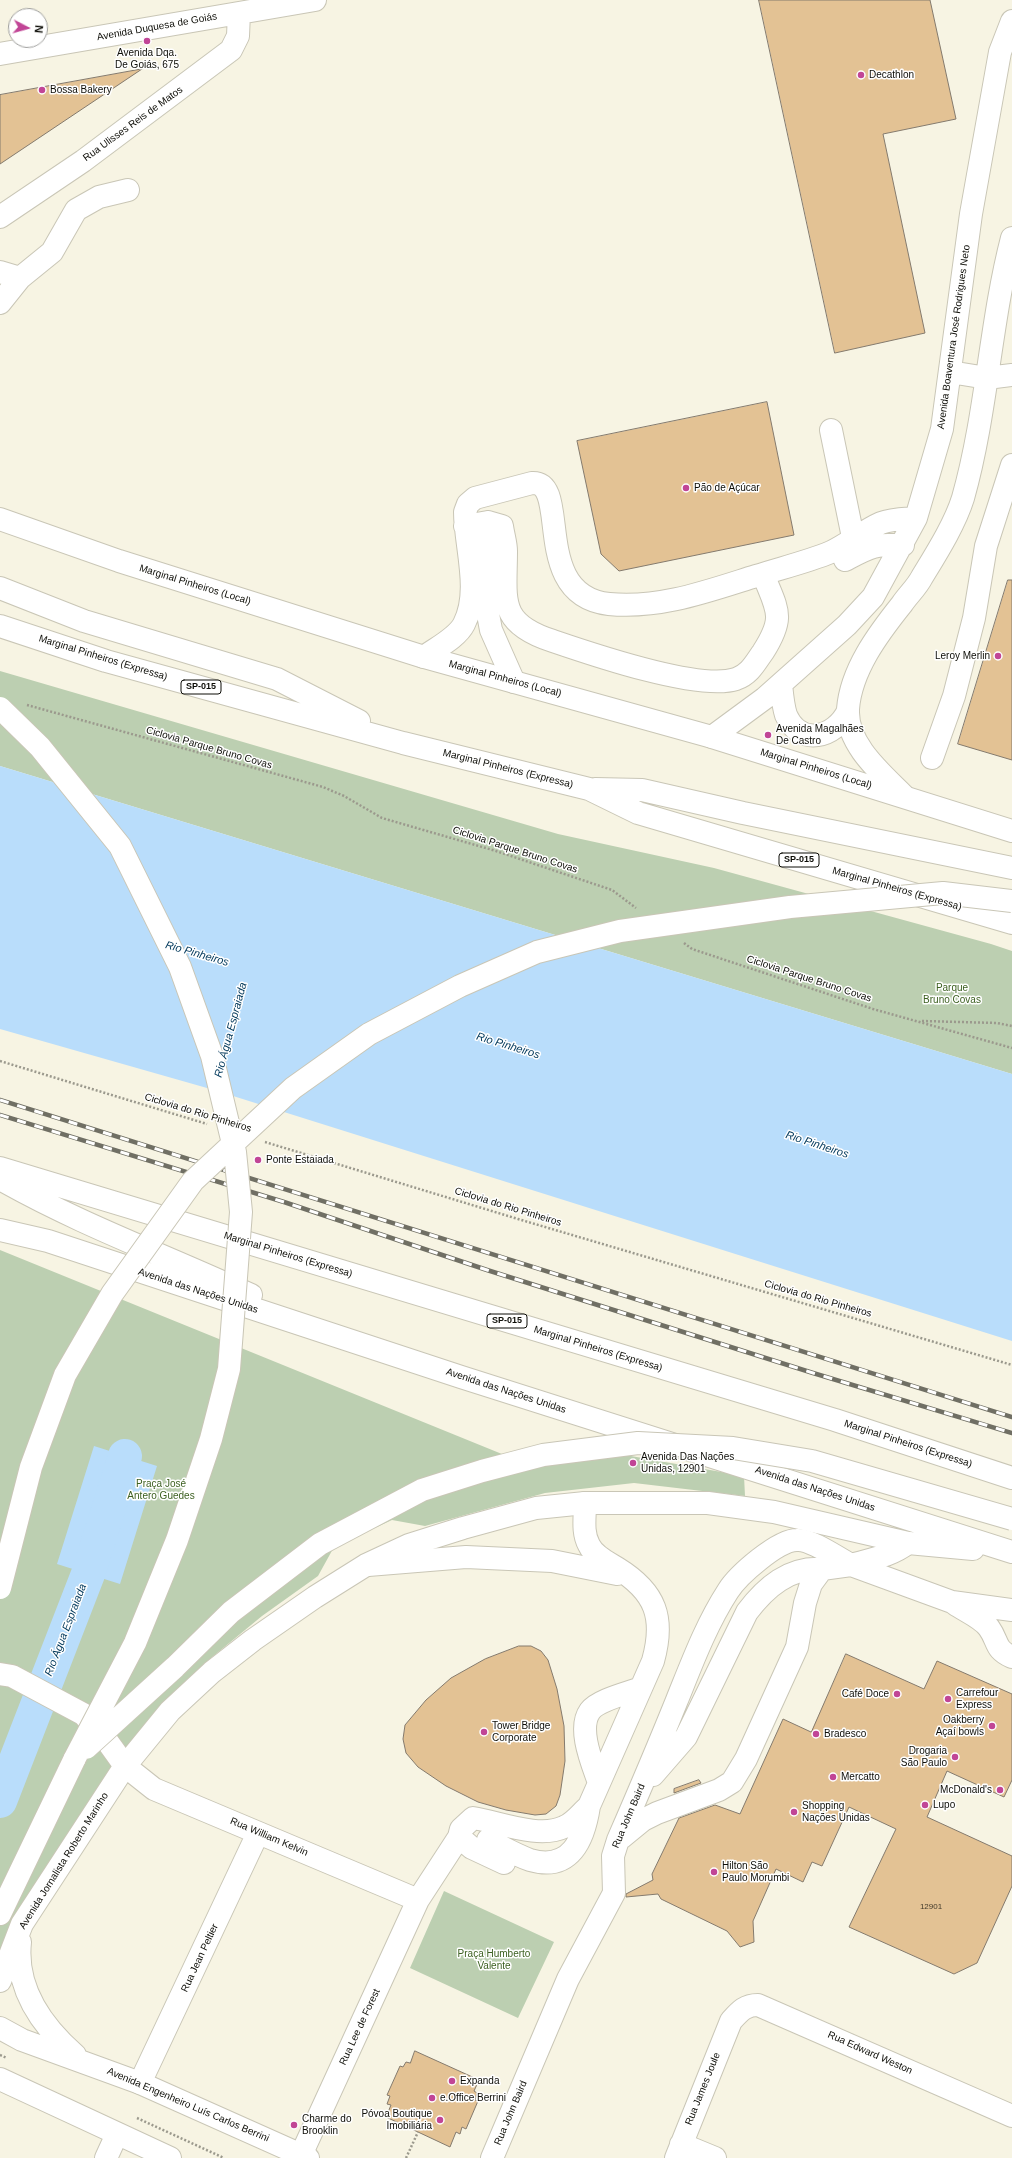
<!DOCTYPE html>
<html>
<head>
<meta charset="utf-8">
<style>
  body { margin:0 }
  #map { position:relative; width:1012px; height:2158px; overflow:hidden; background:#f7f4e3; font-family:Helvetica,sans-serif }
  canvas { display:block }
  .north { position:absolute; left:8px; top:8px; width:40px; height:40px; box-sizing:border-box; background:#fff; border:1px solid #9e9e9c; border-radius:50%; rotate:96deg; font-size:11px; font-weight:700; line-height:16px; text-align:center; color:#0d0d07 }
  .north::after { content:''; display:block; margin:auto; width:14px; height:18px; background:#c14596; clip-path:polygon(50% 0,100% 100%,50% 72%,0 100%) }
</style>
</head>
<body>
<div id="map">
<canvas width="1012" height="2158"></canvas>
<div class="north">N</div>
</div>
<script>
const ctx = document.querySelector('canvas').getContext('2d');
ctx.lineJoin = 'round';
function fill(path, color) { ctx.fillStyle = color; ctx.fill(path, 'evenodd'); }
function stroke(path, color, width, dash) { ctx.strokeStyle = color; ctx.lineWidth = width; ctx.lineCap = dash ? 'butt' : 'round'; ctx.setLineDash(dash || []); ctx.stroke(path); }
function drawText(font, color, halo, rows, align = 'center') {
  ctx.font = font + ' Helvetica,sans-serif'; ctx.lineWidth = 3; ctx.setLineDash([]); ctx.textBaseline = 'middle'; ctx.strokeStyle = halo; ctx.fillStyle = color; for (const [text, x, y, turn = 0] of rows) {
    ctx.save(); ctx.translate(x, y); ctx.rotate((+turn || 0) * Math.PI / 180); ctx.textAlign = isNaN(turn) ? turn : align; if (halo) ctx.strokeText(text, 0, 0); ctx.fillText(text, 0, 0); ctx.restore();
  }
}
const green = new Path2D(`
  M0 671 558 834 714 868 991 944 1012 951V1074L0 766Z
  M0 1250 529 1465 571 1455 631 1456 744 1476 745 1496 634 1483 545 1493 425 1526 392 1520 334 1547 318 1576 262 1616 211 1658 163 1706 108 1780 0 1993Z
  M444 1891 554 1942 518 2018 410 1968Z`);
const water = new Path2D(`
  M0 766 1012 1074V1341L214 1090 0 1029Z
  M94 1446 157 1466 120 1584 57 1564Z`);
const river = new Path2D(`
  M0 1801 88 1574 125 1456`);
const building = new Path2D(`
  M759 0H930L956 119 883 134 925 333 835 353Z
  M142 69 0 164V95Z
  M767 402 794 535 619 571 601 554 577 441Z
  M1008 580H1012V760L958 744Z
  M519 1646H531L541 1651 548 1660 557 1689 564 1726 565 1761 560 1795 556 1806 546 1814 535 1815 506 1810 478 1802 446 1786 418 1767 406 1753 403 1739 405 1725 426 1700 451 1678 485 1659Z
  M846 1654 924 1689 937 1661 1012 1694V1780L1004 1797 947 1771 927 1817 1012 1856V1886L977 1963 954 1974 849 1927 896 1829 849 1807 822 1866 812 1862 803 1882 776 1869 753 1921 754 1942 740 1947 727 1931 661 1899 658 1894 626 1897V1894L653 1880 652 1874 679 1818 715 1805 740 1814 783 1719 811 1732Z
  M699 1780 701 1783 674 1793V1789Z
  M415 2051 479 2080 474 2091 477 2093 475 2100 478 2101 466 2129 462 2127 460 2134 456 2132 450 2147 386 2117 391 2105 387 2104 390 2096 387 2095 400 2066 403 2067 406 2062 410 2063Z`);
const path = new Path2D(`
  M27 705 323 787 344 796 382 818 496 851 612 890 636 908
  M684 943 692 949 873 1009 1012 1048
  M922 1021 997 1023 1012 1026
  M0 1061 207 1124
  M265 1142 518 1219 1012 1365
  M0 2055 7 2058
  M137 2118 224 2158
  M406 2158 418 2132`);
const minor = new Path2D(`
  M0 54 315 0
  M0 217 83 161 231 50 238 36 239 13
  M0 272 20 278 52 252 76 210 99 197 128 190
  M0 303 20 278
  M950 372 987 378 1012 375
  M831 430 856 552
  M488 522V614L491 630 514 682
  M465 526 488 522 502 526C503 534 506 543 506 551 506 600 497 623 553 641 591 654 699 691 736 679 750 674 755 663 763 652 786 616 777 610 763 574
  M845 560C870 547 874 544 903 545
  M424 657C436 648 457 638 464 624 481 591 465 546 465 512L468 504 475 498 532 483C572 481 529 595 609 604 660 609 708 591 756 576 781 568 807 562 831 552 848 544 863 531 881 523 892 519 904 519 916 518
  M781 684C782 694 783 706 786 715 800 747 835 738 848 711
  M712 737 765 698 847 625 873 597 916 518 942 429 971 214 1000 52 1012 21
  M932 758 954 696 974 618 986 546 1012 465
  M903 795C881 773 846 744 848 709 851 670 878 634 902 604 908 595 917 587 922 577 936 554 955 524 963 498 987 413 990 323 1012 238
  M368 1565 466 1557 552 1561 617 1574
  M955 1604C965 1611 982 1618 989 1628 999 1642 994 1649 1012 1657
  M125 1766 154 1789 418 1900
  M653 1775 686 1737 747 1612C766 1587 789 1567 822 1569
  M599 1783C593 1765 577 1729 590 1711 598 1700 628 1693 641 1688
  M621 1838 643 1820 657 1813 719 1790 732 1782 746 1759 797 1647 805 1603 811 1584 822 1569 851 1565 952 1602 1012 1610
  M488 1840C502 1847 516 1855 530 1860 571 1872 584 1839 589 1806L653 1661C665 1618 656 1592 617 1568 607 1562 594 1556 589 1545 582 1532 585 1518 585 1503
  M504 1863 472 1848 459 1837 461 1829 473 1818C499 1822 539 1839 564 1827 574 1823 581 1813 589 1806
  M140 2083 258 1833
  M681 2144 715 2158
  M301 2155 418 1900 459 1837
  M106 2158 117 2134
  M492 2158 568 1979 614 1893 613 1856 618 1840C638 1794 658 1747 677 1700 692 1663 706 1625 728 1591 738 1575 778 1540 797 1540 811 1539 838 1558 851 1565 872 1559 891 1556 908 1543
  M676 2158 731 2021C740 2011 745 2005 758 2005L1012 2116`);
const major = new Path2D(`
  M0 1674 12 1676 83 1714 102 1734 125 1766 22 1924 0 1981
  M0 1914 75 1758
  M20 1942C15 1988 42 2026 75 2055
  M0 2028 22 2040 140 2083 308 2158
  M0 2079 170 2158`);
const highway = new Path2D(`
  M0 519 119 561 424 657 712 737 1012 831
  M0 588 84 621 277 679 359 721
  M0 626 106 661 403 743 589 789 638 813 1012 923
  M595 789 642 790 743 813 1012 868
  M0 1168 835 1420 1012 1478
  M0 1179C81 1225 167 1256 251 1295
  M0 1230 48 1241 461 1377 1012 1552
  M125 1766 170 1711 212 1672 253 1640 315 1597 366 1565 409 1545 463 1528 536 1508 585 1503H708L774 1512 908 1543 973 1549`);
const rail = new Path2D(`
  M0 1100 1012 1417
  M0 1115 284 1202 487 1270 813 1373 1012 1433`);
const highwayBridge = new Path2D(`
  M0 708 40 747 120 846 180 967 212 1056 235 1152 241 1212 229 1369 211 1439 177 1540 135 1643 75 1758
  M0 1588 31 1467 65 1375 112 1294 193 1181 293 1088 369 1034 460 986 537 952 620 931 790 907 943 893 1012 901
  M86 1748 175 1667 231 1612 320 1544 422 1490 482 1471 543 1455 638 1443 733 1448 812 1461 1012 1519`);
const markers = [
  [147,41,4,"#c14596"],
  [861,75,4,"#c14596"],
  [42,90,4,"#c14596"],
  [686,488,4,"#c14596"],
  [998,656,4,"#c14596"],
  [768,735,4,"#c14596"],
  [258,1160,4,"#c14596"],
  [633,1463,4,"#c14596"],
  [897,1694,4,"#c14596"],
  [948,1699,4,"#c14596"],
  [992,1726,4,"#c14596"],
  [484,1732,4,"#c14596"],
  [816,1734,4,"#c14596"],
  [955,1757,4,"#c14596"],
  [833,1777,4,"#c14596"],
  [1000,1790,4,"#c14596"],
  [925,1805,4,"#c14596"],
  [794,1812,4,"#c14596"],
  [714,1872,4,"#c14596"],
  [452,2081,4,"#c14596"],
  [432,2098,4,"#c14596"],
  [440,2120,4,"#c14596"],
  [294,2125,4,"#c14596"]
];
const numberNames = [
  ["12901",931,1907]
];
const shields = [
  [201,687,40],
  [799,860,40],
  [507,1321,40]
];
const shieldNames = [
  ["SP-015",201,687],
  ["SP-015",799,860],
  ["SP-015",507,1321]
];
const streetNames = [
  ["Avenida Duquesa de Goiás",157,27,-10],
  ["Rua Ulisses Reis de Matos",133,124,-36],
  ["Avenida Boaventura José Rodrigues Neto",954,337,-82],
  ["Marginal Pinheiros (Local)",195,585,17],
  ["Marginal Pinheiros (Expressa)",103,658,17],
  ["Marginal Pinheiros (Local)",505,679,15],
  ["Ciclovia Parque Bruno Covas",209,748,16],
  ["Marginal Pinheiros (Expressa)",508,769,14],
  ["Marginal Pinheiros (Local)",816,769,17],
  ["Ciclovia Parque Bruno Covas",515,850,18],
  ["Marginal Pinheiros (Expressa)",897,889,16],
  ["Ciclovia Parque Bruno Covas",809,979,18],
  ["Ciclovia do Rio Pinheiros",198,1113,17],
  ["Ciclovia do Rio Pinheiros",508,1207,17],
  ["Marginal Pinheiros (Expressa)",288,1255,17],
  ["Avenida das Nações Unidas",198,1291,18],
  ["Ciclovia do Rio Pinheiros",818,1299,16],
  ["Marginal Pinheiros (Expressa)",598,1349,17],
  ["Avenida das Nações Unidas",506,1391,18],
  ["Marginal Pinheiros (Expressa)",908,1444,18],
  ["Avenida das Nações Unidas",815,1489,18],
  ["Rua John Baird",629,1816,-67],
  ["Rua William Kelvin",269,1837,23],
  ["Avenida Jornalista Roberto Marinho",64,1861,-58],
  ["Rua Jean Peltier",200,1958,-65],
  ["Rua Lee de Forest",360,2027,-65],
  ["Rua Edward Weston",870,2053,24],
  ["Rua James Joule",703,2089,-68],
  ["Avenida Engenheiro Luís Carlos Berrini",188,2105,23],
  ["Rua John Baird",511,2113,-67]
];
const poiNames = [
  ["Avenida Dqa.",147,53,"center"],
  ["De Goiás, 675",147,65,"center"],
  ["Decathlon",869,75],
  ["Bossa Bakery",50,90],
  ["Pão de Açúcar",694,488],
  ["Leroy Merlin",990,656,"right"],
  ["Avenida Magalhães",776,729],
  ["De Castro",776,741],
  ["Ponte Estaiada",266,1160],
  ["Avenida Das Nações",641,1457],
  ["Unidas, 12901",641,1469],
  ["Carrefour",956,1693],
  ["Express",956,1705],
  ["Café Doce",889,1694,"right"],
  ["Oakberry",984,1720,"right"],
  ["Açaí bowls",984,1732,"right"],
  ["Tower Bridge",492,1726],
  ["Corporate",492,1738],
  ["Bradesco",824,1734],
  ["Drogaria",947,1751,"right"],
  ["São Paulo",947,1763,"right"],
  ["Mercatto",841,1777],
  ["McDonald's",992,1790,"right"],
  ["Lupo",933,1805],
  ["Shopping",802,1806],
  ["Nações Unidas",802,1818],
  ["Hilton São",722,1866],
  ["Paulo Morumbi",722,1878],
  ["Expanda",460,2081],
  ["e.Office Berrini",440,2098],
  ["Póvoa Boutique",432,2114,"right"],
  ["Imobiliária",432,2126,"right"],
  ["Charme do",302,2119],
  ["Brooklin",302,2131]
];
const parkNames = [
  ["Parque",952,988],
  ["Bruno Covas",952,1000],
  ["Praça José",161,1484],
  ["Antero Guedes",161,1496],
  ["Praça Humberto",494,1954],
  ["Valente",494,1966]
];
const waterNames = [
  ["Rio Pinheiros",197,954,16],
  ["Rio Água Espraiada",231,1030,-75],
  ["Rio Pinheiros",508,1046,17],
  ["Rio Pinheiros",817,1145,18],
  ["Rio Água Espraiada",66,1630,-69]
];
fill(green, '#bccfb1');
fill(water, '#b9ddfb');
stroke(river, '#b9ddfb', 34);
fill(building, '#e3c294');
stroke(building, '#847a6d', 1);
stroke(minor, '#c9c6b6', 24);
stroke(major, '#c9c6b6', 24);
stroke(highway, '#c9c6b6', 24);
stroke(path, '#9b998d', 2.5, [2, 2]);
stroke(minor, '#fff', 22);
stroke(major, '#fff', 22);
stroke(highway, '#fff', 22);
stroke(rail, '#706f64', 4.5);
stroke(rail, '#fff', 3, [9]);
stroke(highwayBridge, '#c9c6b6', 24, []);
stroke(highwayBridge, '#fff', 22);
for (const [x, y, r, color] of markers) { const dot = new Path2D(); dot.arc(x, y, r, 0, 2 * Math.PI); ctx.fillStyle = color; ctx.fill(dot); stroke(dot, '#fff', 1.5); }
drawText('8px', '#423a2a', null, numberNames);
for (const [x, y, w] of shields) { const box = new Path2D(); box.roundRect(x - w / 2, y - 7, w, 14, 3); ctx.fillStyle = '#fff'; ctx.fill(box); stroke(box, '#0d0d07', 1); }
drawText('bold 9px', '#0d0d07', null, shieldNames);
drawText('10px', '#0d0d07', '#fff', streetNames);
drawText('10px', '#0d0d07', '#fff', poiNames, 'left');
drawText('10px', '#3b5f1f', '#fff', parkNames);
drawText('italic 11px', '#00385b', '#fff', waterNames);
</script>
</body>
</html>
